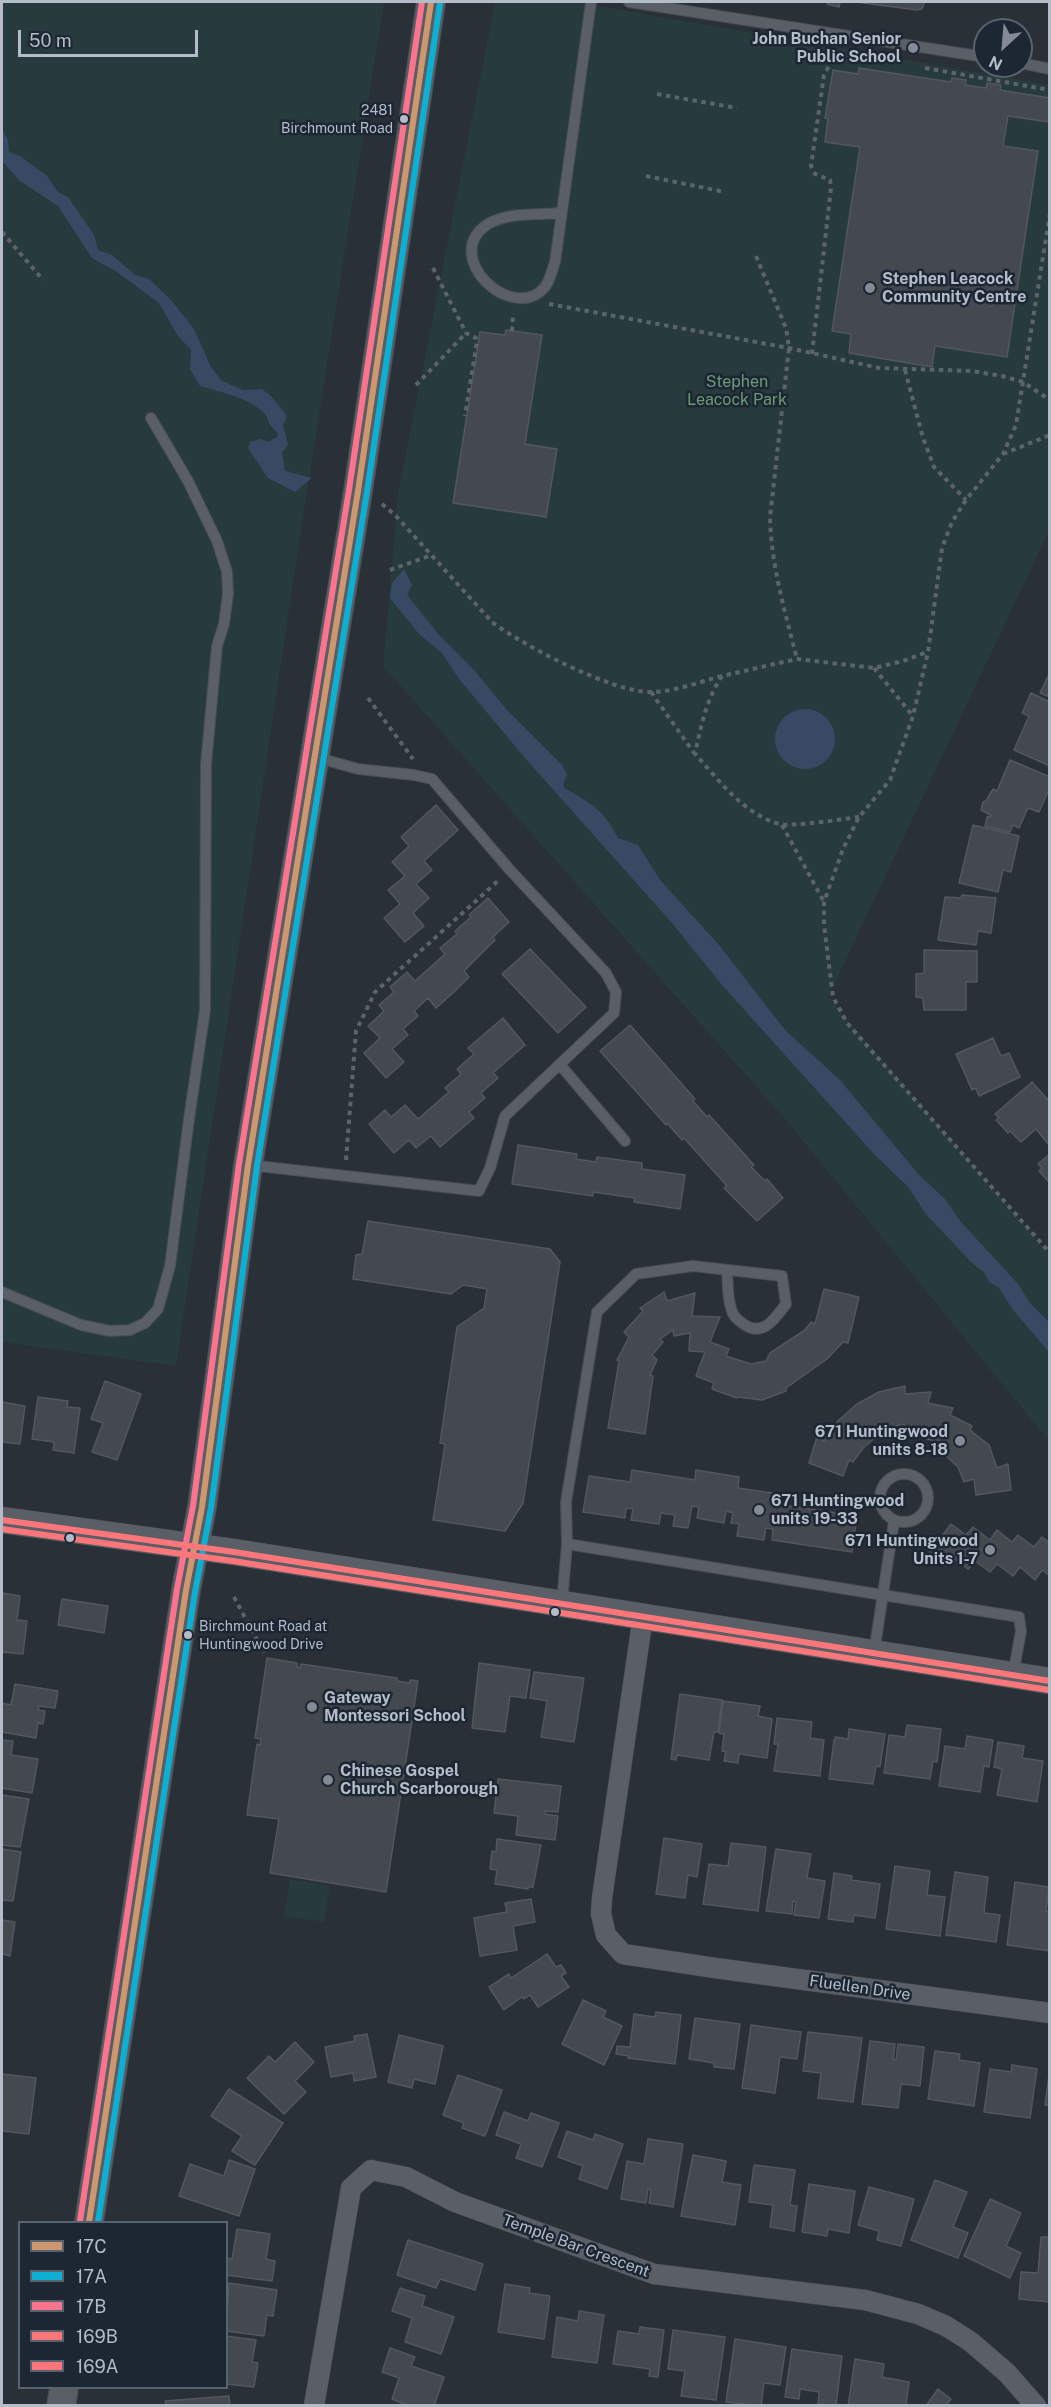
<!DOCTYPE html>
<html>
<head>
<meta charset="utf-8">
<style>
  body { margin:0 }
  #map { position:relative; width:1051px; height:2407px; overflow:hidden; background:#2a3038; font-family:"Public Sans",sans-serif }
  canvas { display:block }
  .frame { position:absolute; inset:0; border:3px solid #b4bcc9; pointer-events:none }
  .legend { position:absolute; left:18px; top:2221px; width:210px; height:168px; box-sizing:border-box; background:#1d2633; border:2px solid #59626f; margin:0; padding:8px 10px; list-style:none; font-size:18px; color:#b4bcc9 }
  .legend li { display:flex; align-items:center; gap:12px; height:30px }
  .legend b { width:30px; border:2px solid #59626f }
  .north { position:absolute; left:973px; top:18px; width:60px; height:60px; box-sizing:border-box; background:#1d2633; border:2px solid #59626f; border-radius:50%; rotate:206deg; font-size:16px; font-weight:700; line-height:24px; text-align:center; color:#b4bcc9 }
  .north::after { content:''; display:block; margin:auto; width:21px; height:27px; background:#848b96; clip-path:polygon(50% 0,100% 100%,50% 72%,0 100%) }
  .scale { position:absolute; left:18px; top:30px; width:180px; height:27px; box-sizing:border-box; border:3px solid #b4bcc9; border-top:0; padding-left:8px; font-size:18px; line-height:21px; white-space:nowrap; color:#b4bcc9; -webkit-text-stroke:4px #1d2633; paint-order:stroke }
</style>
</head>
<body>
<div id="map">
<canvas width="1051" height="2407"></canvas>
<div class="frame"></div>
<ul class="legend">
<li><b style="height:8px;background:#cd976f"></b>17C</li>
<li><b style="height:8px;background:#0dafd3"></b>17A</li>
<li><b style="height:8px;background:#fc738d"></b>17B</li>
<li><b style="height:8px;background:#fd767a"></b>169B</li>
<li><b style="height:8px;background:#fd767a"></b>169A</li>
</ul>
<div class="north">N</div>
<div class="scale">50 m</div>
</div>
<script>
const ctx = document.querySelector('canvas').getContext('2d');
ctx.lineJoin = 'round';
function fill(path, color) { ctx.fillStyle = color; ctx.fill(path, 'evenodd'); }
function stroke(path, color, width, dash) { ctx.strokeStyle = color; ctx.lineWidth = width; ctx.lineCap = dash ? 'butt' : 'round'; ctx.setLineDash(dash || []); ctx.stroke(path); }
function drawText(font, color, halo, rows, align = 'center') {
  ctx.font = font + ' "Public Sans",sans-serif'; ctx.lineWidth = 5; ctx.setLineDash([]); ctx.textBaseline = 'middle'; ctx.strokeStyle = halo; ctx.fillStyle = color; for (const [text, x, y, turn = 0] of rows) {
    ctx.save(); ctx.translate(x, y); ctx.rotate((+turn || 0) * Math.PI / 180); ctx.textAlign = isNaN(turn) ? turn : align; if (halo) ctx.strokeText(text, 0, 0); ctx.fillText(text, 0, 0); ctx.restore();
  }
}
const green = new Path2D(`
  M2 2H384L300 537 176 1366 2 1342Z
  M495 2H577L1049 85V531L828 997 1049 1254V1441L785 1119 383 666 398 494Z
  M290 1879 330 1886 324 1922 284 1916Z`);
const water = new Path2D(`
  M2 129 8 140 9 152 20 156 47 176 58 192 68 197 94 235 98 250 112 255 135 275 149 279 171 300 194 329 211 367 222 381 243 390 262 389 271 396 287 416 283 426 288 444 282 453 285 471 312 478 295 492 268 478 248 448 250 442 261 439 268 442 277 437 278 433C266 424 270 417 262 411 246 397 220 392 200 386L190 369 191 350 178 336 159 303 117 272 92 258 58 206 20 181 2 161Z
  M404 569 412 585 407 595 440 636 475 671 507 710 562 765 567 774 563 785 564 788C591 803 604 810 618 838L638 845 660 880 719 945 785 1030 840 1080 920 1176 945 1199 960 1221 1019 1285 1029 1302 1049 1322V1352L1013 1310 999 1288 989 1282 984 1272 972 1263 925 1213 909 1188 874 1154 722 985 672 923 525 758 459 679 442 653 419 634 390 598 392 583Z
  M775 739a30 30 0 1 1 60 0a30 30 0 1 1-60 0Z`);
const building = new Path2D(`
  M827 2H840L839 7 827 4Z
  M856 2H924V3L922 9 917 10Z
  M859 68 951 82 952 78 966 80 965 85 986 88 987 83 1001 85 1000 90 1050 98 1049 122 1008 116 1003 146 1038 151 1007 357 935 346 932 367 849 353 851 334 832 331 860 147 825 142 828 119 825 118 833 70 858 74Z
  M506 330 542 335 525 444 557 449 546 517 453 503 480 332 505 335Z
  M1050 672V697L1040 693Z
  M1031 693 1050 702V766L1014 750 1029 716 1022 713Z
  M1010 760 1050 777V787L1039 812 1028 808 1019 828 1013 825 1010 832 985 826 987 817 992 816 981 810 983 802 986 801 993 789 997 791Z
  M436 805 458 830 424 861 432 870 416 884 429 898 413 913 424 926 405 942 384 918 400 904 388 890 405 876 392 862 409 846 401 837Z
  M973 825 1019 836 1011 872 1003 870 998 892 959 883Z
  M962 895 996 898 991 933 978 931 976 945 938 940 945 897 961 898Z
  M488 898 509 922 493 937 495 940 464 971 469 977 454 992 436 1008 428 998 414 1011 418 1016 403 1029 408 1035 392 1049 404 1062 386 1078 364 1053 380 1038 368 1026 384 1011 379 1005 394 992 390 987 407 972 415 981 445 954 440 948 457 934 455 931 471 917 469 915Z
  M530 949 586 1007 558 1033 502 974Z
  M924 950 977 951V982H966V1010H924L923 998 916 997V974L924 973Z
  M503 1018 525 1045 493 1073 498 1078 481 1093 485 1098 469 1112 474 1118 440 1147 431 1136 416 1148 409 1140 394 1153 369 1124 385 1110 391 1117 405 1105 418 1119 449 1092 445 1088 461 1074 457 1069 474 1054 468 1048Z
  M630 1025 695 1099 693 1101 707 1117 709 1115 754 1165 751 1167 765 1181 767 1179 783 1198 757 1221 724 1188 727 1186 684 1138 682 1140 667 1123 666 1125 600 1051Z
  M993 1038 1001 1056 1009 1053 1020 1077 979 1096 976 1088 972 1090 956 1054Z
  M1032 1082 1050 1102 1049 1145 1036 1129 1021 1142 1010 1131 1008 1133 996 1120 999 1118 995 1114Z
  M518 1145 577 1154 576 1159 596 1162 597 1157 642 1163V1169L685 1175 680 1209 634 1202 635 1198 593 1192V1196L512 1184Z
  M1050 1154V1183L1039 1171 1042 1168 1038 1164Z
  M368 1221 550 1249 560 1262 523 1503 505 1531 433 1520 445 1444 440 1443 457 1327 484 1308 487 1289 463 1285 451 1294 353 1279 356 1255 362 1254Z
  M824 1289 859 1297 848 1343 843 1342 827 1359 786 1388V1391L762 1400 738 1397 737 1398 712 1389 714 1383 696 1376 705 1352 689 1351 690 1333 674 1336 673 1330 660 1339 663 1342 652 1355 657 1360 650 1375 653 1376 645 1434 608 1428 619 1361 617 1360 629 1337 624 1332 643 1311 640 1308 664 1292 667 1301 695 1293 692 1316 720 1317 710 1342 729 1349 726 1356 751 1364 766 1361 770 1353 805 1330 811 1322 815 1324Z
  M105 1381 141 1394 117 1460 92 1452 103 1423 91 1419Z
  M905 1386V1394L931 1392 928 1403 953 1408 950 1415 972 1426 970 1430 989 1445 997 1468 1008 1464 1011 1490 976 1495 974 1479 964 1482 958 1467 945 1455 947 1453 933 1446 935 1441 920 1437 921 1429H905L904 1424 890 1427 891 1429 877 1436 863 1448 853 1462 849 1460 843 1476 809 1463 817 1437 824 1441 839 1420 857 1404 879 1392Z
  M38 1397 68 1401 67 1407 80 1408 74 1453 53 1450 54 1442 32 1439Z
  M2 1402 25 1406 20 1444 2 1442Z
  M632 1470 695 1480 696 1470 739 1477 738 1488 779 1494 778 1504 857 1516 852 1552 772 1540 773 1529 766 1528 764 1540 737 1536 739 1524 731 1523 733 1513 726 1511 724 1523 697 1518 699 1507 692 1506 688 1528 673 1526 675 1515 661 1513 659 1524 631 1520 633 1509 626 1508 625 1518 583 1512 589 1476 630 1482Z
  M951 1524 966 1535 973 1527 990 1540 997 1530 1012 1542 1018 1535 1034 1547 1042 1537 1050 1543V1576L1042 1570 1035 1580 1020 1567 1013 1576 997 1564 990 1572 975 1561 968 1569 952 1557 945 1566 929 1553Z
  M2 1593 20 1596 17 1620 27 1621 23 1654 2 1652Z
  M62 1599 108 1606 104 1633 58 1625Z
  M267 1658 297 1663V1667L300 1668 301 1664 397 1678V1681L410 1683V1680L418 1681 386 1892 270 1873 279 1819 247 1815 257 1744 260 1745 261 1739 255 1738Z
  M479 1663 530 1670 526 1698 510 1696 505 1732 472 1728Z
  M534 1672 584 1678 574 1742 541 1737 547 1701 530 1698Z
  M15 1684 58 1691 55 1708 39 1706 38 1710 45 1711 43 1724 38 1723 36 1738 2 1732V1703L11 1705Z
  M680 1694 722 1700 718 1732H714L709 1760 677 1755 676 1760 671 1759Z
  M723 1701 760 1706 758 1716 772 1719 767 1758 739 1754 738 1763 724 1761 726 1752 722 1751 724 1734 719 1733Z
  M777 1718 812 1722 810 1738 824 1740 820 1776 774 1771 778 1744H774Z
  M907 1725 941 1729 937 1762 933 1761 930 1779 884 1773 889 1735 905 1737Z
  M849 1729 885 1734 880 1767 876 1766 873 1784 829 1779 834 1740 836 1737 848 1739Z
  M2 1736V1740L13 1741 11 1755 38 1759 32 1793 2 1788Z
  M967 1736 993 1740 989 1767 984 1766 980 1792 939 1786 945 1746 965 1749Z
  M998 1742 1024 1746 1022 1758 1043 1761 1037 1802 997 1795 1002 1769 994 1767Z
  M498 1779 561 1786 558 1812 545 1811V1814L558 1816 555 1840 516 1835 518 1816 494 1813Z
  M2 1795 29 1799 20 1847 2 1845Z
  M664 1838 702 1844 697 1877 688 1875 685 1898 656 1894Z
  M497 1839 541 1845 533 1887H528V1889L495 1884 497 1870 490 1869 492 1851 496 1852Z
  M731 1843 766 1847 758 1911 703 1904 709 1864 728 1866Z
  M2 1849 21 1852 13 1901 2 1900Z
  M776 1849 811 1854 807 1878 825 1881 819 1918 794 1915 796 1902 793 1901 792 1914 766 1911Z
  M895 1866 930 1871 927 1895 945 1897 940 1936 886 1929Z
  M955 1872 988 1877 984 1913 1000 1915 996 1942 946 1935Z
  M834 1873 852 1876 851 1880 880 1884 875 1918 854 1915 853 1922 828 1919Z
  M1015 1882 1049 1887 1046 1911 1050 1912V1951L1007 1945Z
  M531 1899 535 1922 513 1926 517 1950 480 1956 474 1918 507 1912 505 1903Z
  M2 1920 15 1922 10 1956 2 1954Z
  M547 1954 556 1967 561 1965 566 1973 561 1976 569 1987 538 2007 530 1995 524 1999 522 1997 504 2010 489 1987 509 1974 511 1978Z
  M583 2000 606 2011 603 2017 622 2026 604 2065 562 2044Z
  M656 2012 681 2015 675 2064 628 2058 629 2056 616 2054 617 2046 630 2047 634 2014 655 2017Z
  M695 2018 740 2024 734 2069 714 2067V2063L689 2059Z
  M751 2025 801 2032 797 2059 780 2057 775 2093 742 2088Z
  M808 2032 862 2038 853 2102 818 2098 821 2073 803 2071Z
  M367 2034 376 2077 354 2081 353 2073 331 2077 325 2047 355 2041 354 2036Z
  M399 2035 443 2046 435 2084 414 2079 412 2088 388 2082Z
  M870 2041 895 2044 893 2059 896 2060 898 2044 924 2047 920 2086 901 2084 898 2108 862 2104Z
  M295 2042 314 2062 295 2081 306 2092 284 2114 247 2078 269 2056 275 2062Z
  M935 2051 960 2054 959 2060 980 2063 974 2106 928 2099Z
  M1012 2065 1037 2069 1030 2118 984 2112 990 2069 1011 2072Z
  M2 2074 36 2078 29 2134 2 2131Z
  M458 2075 502 2090 485 2136 462 2128 464 2123 443 2115Z
  M1049 2075H1050V2106L1045 2105Z
  M229 2089 283 2123 255 2165 232 2151 242 2136 211 2116Z
  M504 2112 528 2121 531 2113 559 2123 542 2167 516 2158 521 2144 496 2135Z
  M567 2131 593 2140 595 2134 623 2144 607 2189 579 2179 583 2166 558 2157Z
  M648 2139 683 2144 673 2207 649 2203 651 2190 648 2189 646 2203 621 2199 627 2161 644 2164Z
  M693 2155 726 2161 722 2182 741 2185 735 2225 681 2216Z
  M229 2160 255 2169 239 2216 179 2196 190 2164 224 2176Z
  M754 2165 795 2170 790 2205 797 2206 794 2231 770 2227 773 2205 749 2202Z
  M935 2180 967 2192 953 2227 968 2233 958 2258 911 2240Z
  M809 2184 855 2191 849 2233 828 2229 827 2236 802 2232Z
  M869 2187 914 2199 901 2246 877 2240 879 2231 858 2225Z
  M990 2199 1021 2213 1006 2246 1021 2253 1010 2278 964 2256Z
  M237 2229 270 2234 266 2259 275 2261 272 2281 226 2275V2258L232 2259Z
  M1041 2237H1050V2302L1019 2299 1021 2272 1038 2273Z
  M408 2240 483 2264 475 2290 440 2279 436 2288 397 2275Z
  M229 2283 277 2290 273 2316 267 2315 264 2336 226 2331Z
  M505 2284 530 2288 529 2293 550 2296 544 2339 498 2332Z
  M400 2288 425 2296 422 2306 454 2317 441 2354 405 2342 412 2318 392 2311Z
  M579 2311 604 2315 597 2363 552 2357 557 2317 578 2321Z
  M640 2327 664 2330 658 2377 649 2376 650 2369 613 2364 618 2331 639 2334Z
  M673 2330 725 2337 716 2400 681 2396 685 2371 668 2369Z
  M226 2336 256 2340 252 2362 258 2363 254 2387 226 2384Z
  M735 2339 786 2347 780 2385 764 2383 761 2406 726 2402Z
  M390 2348 415 2357 411 2366 444 2377 434 2406H409L392 2399 399 2378 382 2372Z
  M792 2349 842 2356 836 2406 818 2404 819 2392 800 2389 799 2399 785 2397Z
  M855 2359 884 2364 882 2377 909 2382 906 2406H848Z
  M938 2389 951 2399 947 2404 950 2406H926Z
  M229 2396 230 2406H166L165 2401Z`);
const path = new Path2D(`
  M925 68 1050 90
  M657 94 737 108
  M646 176 725 192
  M1050 213 1016 425 1003 454 966 500 952 522 942 548 928 652 913 716 890 780 859 817 843 849 824 902V925L833 997 847 1023 1050 1253
  M2 232 43 280
  M756 256 786 328 789 348 770 517C771 565 785 612 797 659
  M433 268 466 333 476 338 477 341 465 416
  M549 304 789 348 879 368 972 371 1002 376 1023 382 1050 400
  M512 331 513 313
  M812 354 831 188 830 180 815 174 811 166 824 75 830 64 838 57 877 60
  M905 370 923 438 934 467 966 500
  M416 385 466 333
  M1003 454 1050 435
  M382 504 396 516 492 622C522 645 612 692 650 692 674 692 699 682 722 676
  M390 570 432 555
  M874 668 913 716
  M651 692 694 753
  M368 698 413 759
  M859 817C843 819 793 827 780 824 744 815 719 780 695 754 701 726 706 700 722 676L797 659 874 668 903 661 927 652
  M782 825 824 902
  M346 1160 356 1031 375 992 499 880
  M234 1597 264 1653`);
const service = new Path2D(`
  M629 2 985 57
  M1021 63 1050 69
  M560 213C538 215 508 212 488 224 439 256 512 324 544 288 550 282 552 270 555 262L591 2
  M561 1066 625 1141
  M249 1165 479 1191 490 1168 505 1116 614 1013 616 992 606 973 510 870 432 779 414 775 358 769 315 757
  M2 1292 81 1325 110 1331 130 1330 145 1323 158 1309 170 1266 189 1119 205 1010 206 764 217 646 224 624 228 594 227 572 217 541 188 481 151 418
  M880 1498a24 24 0 1 1 48 0a24 24 0 1 1-48 0Z
  M567 1544 566 1502 597 1312 636 1274 693 1266 782 1276 786 1304C776 1317 764 1337 745 1325 738 1320 733 1317 731 1308 727 1296 728 1282 727 1270
  M562 1603 567 1544 1019 1617 1021 1631 1013 1675
  M874 1653 894 1521`);
const minor = new Path2D(`
  M643 1616 602 1898 601 1914 606 1935 623 1954 715 1968 1050 2013
  M314 2406 351 2188 371 2170 406 2177 455 2202 654 2274 865 2300 918 2314 946 2326 971 2342 1007 2373 1036 2406`);
const tertiary = new Path2D(`
  M2 1520 234 1552 1050 1681`);
const secondary = new Path2D(`
  M89 2222 186 1590 202 1507 248 1165 358 491 431 2
  M61 2406 64 2388`);
const bus1 = new Path2D(`
  M89 2222 186 1590 202 1507 248 1165 358 491 431 2`);
const bus2 = new Path2D(`
  M98 2222 195 1592 211 1508 257 1166 367 492 440 3`);
const bus3 = new Path2D(`
  M80 2221 177 1589 193 1506 239 1164 349 490 422 2`);
const bus4 = new Path2D(`
  M2 1520 234 1552 1050 1681`);
const bus5 = new Path2D(`
  M2 1529 233 1561 1049 1690`);
const markers = [
  [913,48,6,"#848b96"],
  [404,119,5,"#b4bcc9"],
  [870,288,6,"#848b96"],
  [960,1441,6,"#848b96"],
  [759,1510,6,"#848b96"],
  [70,1538,5,"#b4bcc9"],
  [990,1550,6,"#848b96"],
  [555,1612,5,"#b4bcc9"],
  [188,1635,5,"#b4bcc9"],
  [312,1707,6,"#848b96"],
  [328,1780,6,"#848b96"]
];
const busNames = [
  ["2481",393,111],
  ["Birchmount Road",393,129],
  ["Birchmount Road at",199,1627,"left"],
  ["Huntingwood Drive",199,1645,"left"]
];
const poiNames = [
  ["John Buchan Senior",901,39,"right"],
  ["Public School",901,57,"right"],
  ["Stephen Leacock",882,279],
  ["Community Centre",882,297],
  ["671 Huntingwood",948,1432,"right"],
  ["units 8-18",948,1450,"right"],
  ["671 Huntingwood",771,1501],
  ["units 19-33",771,1519],
  ["671 Huntingwood",978,1541,"right"],
  ["Units 1-7",978,1559,"right"],
  ["Gateway",324,1698],
  ["Montessori School",324,1716],
  ["Chinese Gospel",340,1771],
  ["Church Scarborough",340,1789]
];
const parkNames = [
  ["Stephen",737,382],
  ["Leacock Park",737,400]
];
const streetNames = [
  ["Fluellen Drive",860,1988,8],
  ["Temple Bar Crescent",576,2246,20]
];
fill(green, '#273a3e');
fill(water, '#384963');
fill(building, '#444950');
stroke(building, '#52575f', 1.5);
stroke(service, '#484c53', 12);
stroke(minor, '#484c53', 21);
stroke(tertiary, '#484c53', 27);
stroke(secondary, '#484c53', 30);
stroke(path, '#5d636a', 4, [4.5, 4.5]);
stroke(service, '#5a5e66', 10);
stroke(minor, '#5a5e66', 20);
stroke(tertiary, '#5a5e66', 26);
stroke(secondary, '#595d64', 28);
stroke(bus1, '#cd976f', 6);
stroke(bus2, '#0dafd3', 6);
stroke(bus3, '#fc738d', 6);
stroke(bus4, '#fd767a', 6);
stroke(bus5, '#fd767a', 6);
for (const [x, y, r, color] of markers) { const dot = new Path2D(); dot.arc(x, y, r, 0, 2 * Math.PI); ctx.fillStyle = color; ctx.fill(dot); stroke(dot, '#1d2633', 2); }
drawText('14px', '#b4bcc9', '#1d2633', busNames, 'right');
drawText('bold 16px', '#b4bcc9', '#1d2633', poiNames, 'left');
drawText('16px', '#6b9a76', '#1d2633', parkNames);
drawText('16px', '#b4bcc9', '#1d2633', streetNames);
</script>
</body>
</html>
